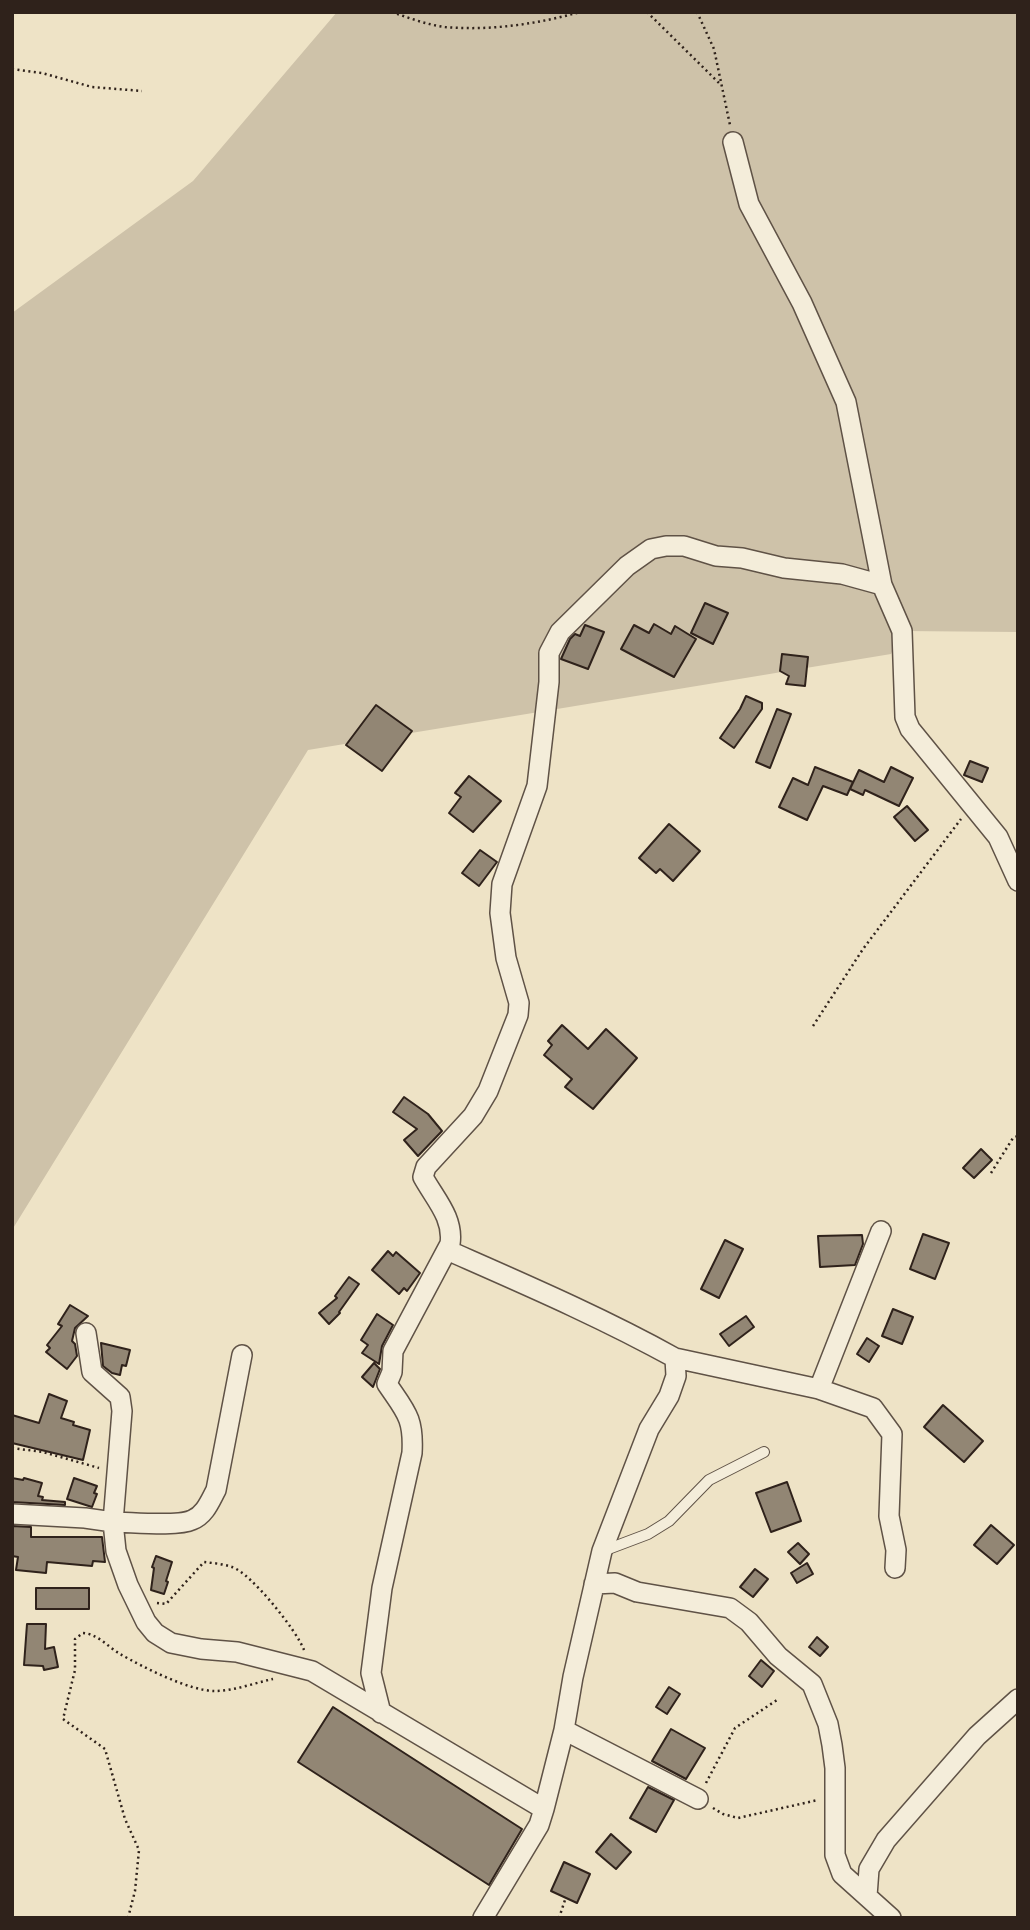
<!DOCTYPE html>
<html>
<head>
<meta charset="utf-8">
<style>
  body { margin:0 }
  #map { position:relative; width:1030px; height:1930px; overflow:hidden; background:#eee3c6; font-family:"Gentium Book Plus",serif }
  canvas { display:block }
  .frame { position:absolute; inset:0; border:14px solid #2f221b; pointer-events:none }
</style>
</head>
<body>
<div id="map">
<canvas width="1030" height="1930"></canvas>
<div class="frame"></div>
</div>
<script>
const ctx = document.querySelector('canvas').getContext('2d');
ctx.lineJoin = 'round';
function fill(path, color) { ctx.fillStyle = color; ctx.fill(path, 'evenodd'); }
function stroke(path, color, width, dash) { ctx.strokeStyle = color; ctx.lineWidth = width; ctx.lineCap = dash ? 'butt' : 'round'; ctx.setLineDash(dash || []); ctx.stroke(path); }
const green = new Path2D(`
  M337 12H1018V632L902 631 891 654 308 750 12 1230V313L193 181Z`);
const building = new Path2D(`
  M705 603 728 613 713 644 691 633Z
  M654 624 671 634 675 626 696 639 674 677 621 649 634 625 649 633Z
  M585 625 604 632 588 669 561 659 570 639 575 634 580 636Z
  M782 654 808 657 805 686 786 684 789 676 780 671Z
  M746 696 762 703V709L734 748 720 738 740 709Z
  M376 705 412 731 382 771 346 745Z
  M777 709 791 714 770 768 756 762Z
  M970 761 988 768 982 782 964 775Z
  M815 767 853 782 847 795 823 786 807 820 779 807 793 778 808 785Z
  M891 767 913 778 899 806 865 790 863 795 850 789 859 770 884 782Z
  M469 776 501 801 473 832 449 813 461 797 455 793Z
  M907 806 928 830 915 841 894 817Z
  M669 824 700 851 673 881 660 869 656 873 639 858Z
  M480 850 497 862 479 886 462 873Z
  M562 1025 588 1049 606 1029 637 1058 593 1109 565 1087 572 1079 544 1055 552 1045 548 1041Z
  M404 1097 428 1114 442 1131 418 1156 404 1140 417 1129 393 1112Z
  M981 1149 992 1160 974 1178 963 1168Z
  M923 1234 949 1243 935 1279 910 1269Z
  M862 1235 863 1244 855 1265 820 1267 818 1236Z
  M725 1240 743 1249 719 1298 701 1289Z
  M388 1251 393 1256 396 1252 420 1273 407 1291 404 1288 399 1294 372 1270Z
  M349 1277 359 1284 339 1312 340 1313 329 1324 319 1313 337 1298 335 1296Z
  M70 1305 88 1316 75 1328 72 1341 75 1344 77 1356 67 1369 46 1352 50 1348 47 1345 62 1326 58 1324Z
  M893 1309 913 1317 902 1344 882 1336Z
  M377 1314 393 1325 382 1346 379 1364 362 1353 368 1345 361 1340Z
  M746 1316 754 1327 729 1346 720 1334Z
  M867 1338 879 1346 869 1362 857 1354Z
  M101 1343 130 1350 126 1366 122 1365 120 1375 112 1373 103 1366Z
  M374 1363 380 1369 373 1387 362 1377Z
  M49 1394 67 1401 61 1418 74 1422 73 1425 90 1430 83 1460 12 1443V1415L39 1423Z
  M943 1405 983 1441 964 1462 924 1427Z
  M12 1478 23 1480 24 1478 42 1483 38 1496 43 1497 42 1500 65 1502V1505L12 1502Z
  M74 1478 97 1486 94 1493 97 1494 92 1507 67 1499Z
  M787 1482 801 1521 771 1532 756 1493Z
  M991 1525 1014 1545 997 1564 974 1545Z
  M12 1526 31 1527V1537H102L105 1562 93 1561 92 1566 47 1562 46 1573 16 1570 18 1557 12 1556Z
  M798 1543 809 1554 800 1564 788 1552Z
  M156 1556 172 1562 166 1581 168 1582 164 1594 151 1590 154 1568 152 1567Z
  M807 1563 813 1574 797 1583 791 1573Z
  M755 1569 768 1579 753 1597 740 1587Z
  M36 1588H89V1609H36Z
  M27 1624H46L45 1649 54 1647 58 1667 44 1670 43 1666 24 1665Z
  M817 1637 828 1647 820 1656 809 1647Z
  M761 1660 774 1671 762 1687 749 1676Z
  M669 1687 680 1694 667 1714 656 1707Z
  M333 1707 522 1829 489 1885 298 1762Z
  M671 1729 705 1748 686 1779 652 1761Z
  M648 1787 674 1800 656 1832 630 1818Z
  M611 1834 631 1852 616 1869 596 1852Z
  M564 1862 590 1874 577 1903 551 1891Z`);
const path = new Path2D(`
  M392 12C409 18 428 25 445 27 489 31 538 24 580 12
  M647 12 720 84
  M697 12 714 49 730 125
  M12 69 42 73 92 87 142 91
  M813 1026 863 949 961 819
  M991 1173 1013 1138 1018 1136
  M12 1448 43 1452 99 1468
  M157 1603 166 1604 204 1562C213 1563 223 1564 232 1567 251 1573 297 1631 304 1650
  M706 1783 735 1728 777 1700
  M713 1808 723 1814 738 1818 818 1800
  M128 1918 135 1891 139 1850 125 1819 105 1749 63 1719 75 1670V1639L83 1633C98 1634 108 1647 120 1654 143 1667 189 1691 215 1691 234 1691 254 1683 273 1679
  M559 1918 565 1900`);
const service = new Path2D(`
  M603 1551 648 1534 669 1521 709 1480 764 1452`);
const minor = new Path2D(`
  M733 142 749 204 802 303 846 402 882 585 902 631 905 717 910 729 998 837 1018 881
  M447 1250C524 1284 601 1317 675 1358L676 1376 669 1396 649 1429 602 1551 573 1677 564 1730 544 1809
  M86 1333 92 1372 120 1397 122 1411 113 1522C131 1522 177 1527 192 1520 205 1515 210 1501 216 1490L242 1355
  M675 1358 819 1389 873 1408 892 1434 889 1516 896 1550 895 1568
  M819 1389 881 1231
  M12 1514 85 1518 113 1522 116 1551 128 1585 146 1622 155 1633 171 1643 201 1649 237 1652 312 1671 544 1809 539 1825 483 1918
  M594 1584 615 1583 637 1592 730 1608 749 1622 778 1656 812 1684 828 1724 832 1745 835 1768V1855L842 1874 891 1918
  M381 1713 371 1673 382 1588 412 1453C414 1418 406 1412 387 1384L392 1372 393 1351 450 1244C454 1218 435 1199 423 1177L426 1167 473 1116 488 1091 518 1015 519 1003 506 958 500 913 502 884 537 786 549 682V653L560 632 627 566 651 549 666 546H684L716 556 742 558 784 568 842 574 882 585
  M564 1730 698 1799
  M867 1896 869 1869 886 1840 977 1736 1018 1699`);
fill(green, '#cec2a9');
fill(building, '#928674');
stroke(building, '#2f221b', 2);
stroke(service, '#5f5246', 12);
stroke(minor, '#5f5246', 22);
stroke(path, '#2f221b', 2.5, [2, 3.5]);
stroke(service, '#f4edda', 10);
stroke(minor, '#f4edda', 19);
</script>
</body>
</html>
